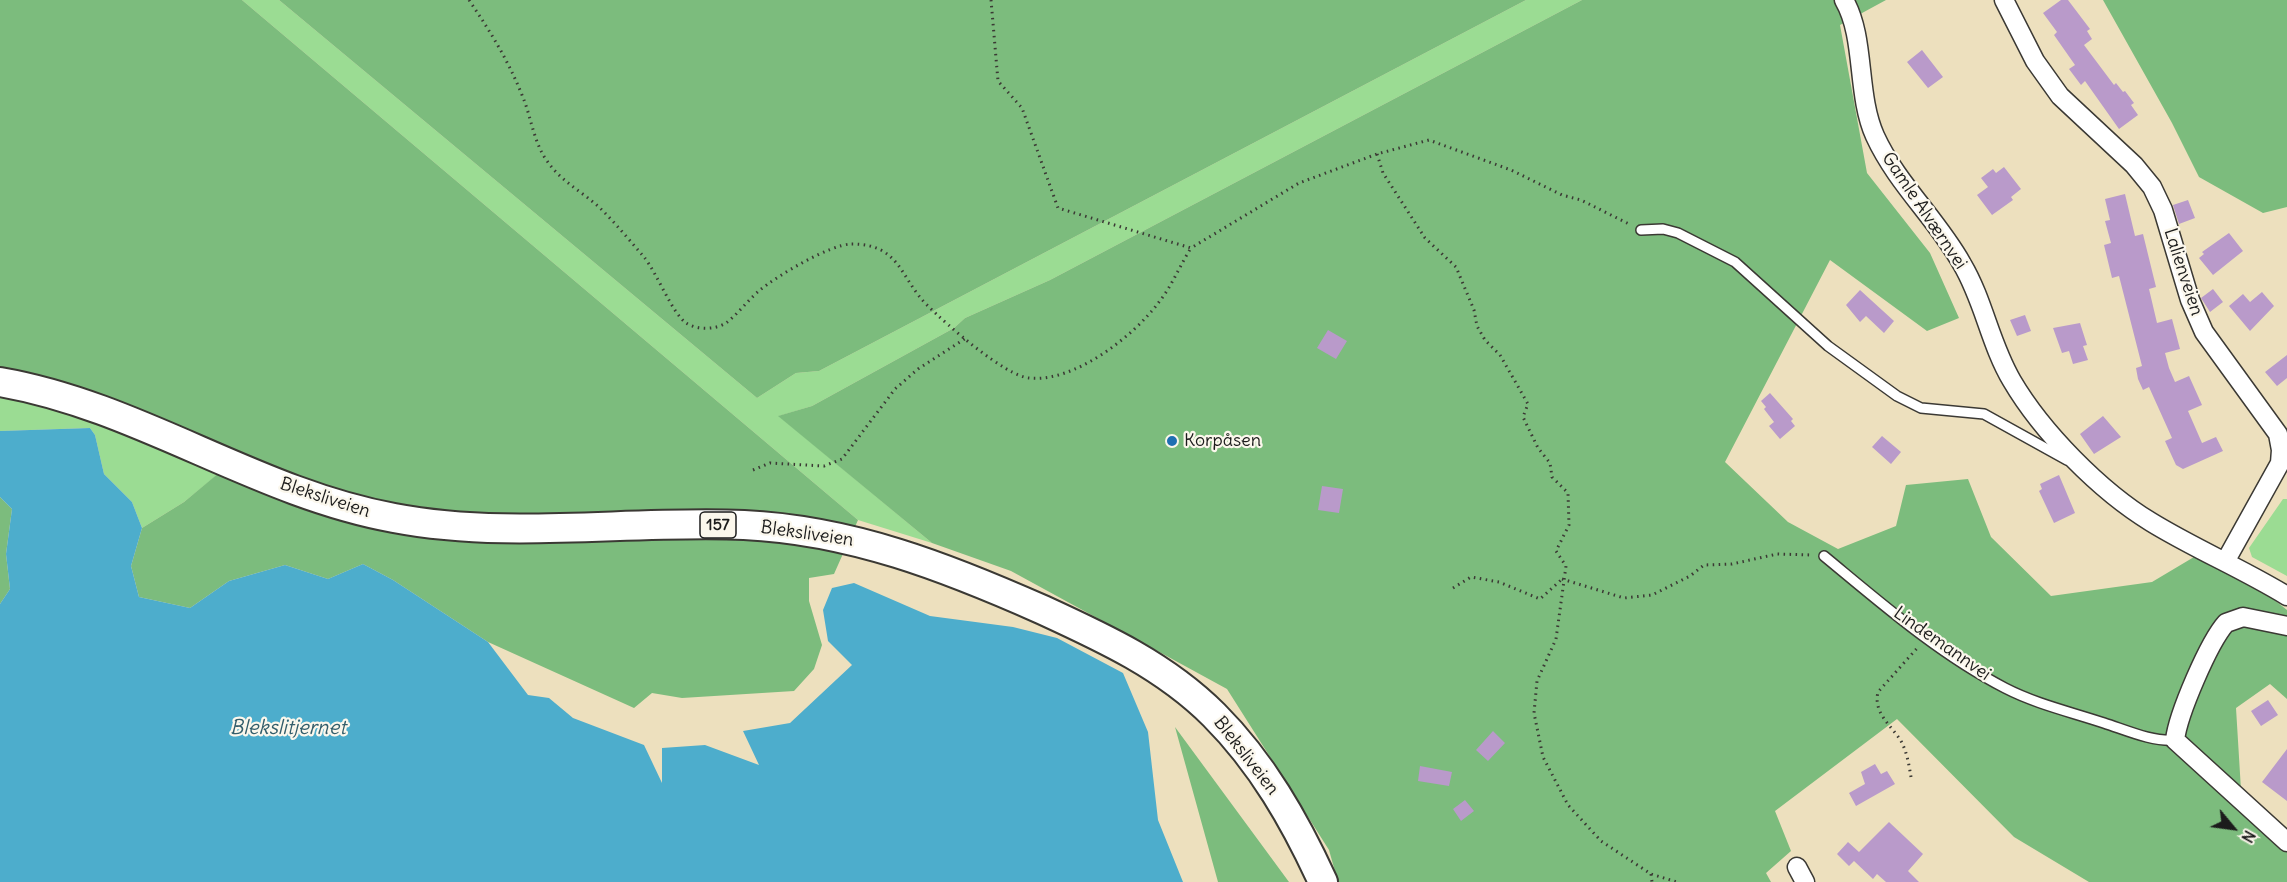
<!DOCTYPE html>
<html>
<head>
<meta charset="utf-8">
<style>
  body { margin:0 }
  #map { position:relative; width:2287px; height:882px; overflow:hidden; background:#ede0be; font-family:Delius,sans-serif }
  canvas { display:block }
  .north { position:absolute; left:2203px; top:798px; width:60px; height:60px; -webkit-text-stroke:4px #fbf7ec; paint-order:stroke; rotate:119deg; font-size:16px; font-weight:700; line-height:24px; text-align:center; color:#1c1c1c }
  .north::after { content:''; display:block; margin:auto; width:21px; height:27px; background:#1c1c1c; clip-path:polygon(50% 0,100% 100%,50% 72%,0 100%) }
</style>
</head>
<body>
<div id="map">
<canvas width="2287" height="882"></canvas>
<div class="north">N</div>
</div>
<script>
const ctx = document.querySelector('canvas').getContext('2d');
ctx.lineJoin = 'round';
function fill(path, color) { ctx.fillStyle = color; ctx.fill(path, 'evenodd'); }
function stroke(path, color, width, dash) { ctx.strokeStyle = color; ctx.lineWidth = width; ctx.lineCap = dash ? 'butt' : 'round'; ctx.setLineDash(dash || []); ctx.stroke(path); }
function drawText(font, color, halo, rows, align = 'center') {
  ctx.font = font + ' Delius,sans-serif'; ctx.lineWidth = 4.5; ctx.setLineDash([]); ctx.textBaseline = 'middle'; ctx.strokeStyle = halo; ctx.fillStyle = color; for (const [text, x, y, turn = 0] of rows) {
    ctx.save(); ctx.translate(x, y); ctx.rotate((+turn || 0) * Math.PI / 180); ctx.textAlign = isNaN(turn) ? turn : align; if (halo) ctx.strokeText(text, 0, 0); ctx.fillText(text, 0, 0); ctx.restore();
  }
}
const green = new Path2D(`
  M242 0H279L757 398 796 373 819 371 1526 0H1582L1050 280 965 318 954 328 812 406 779 416 932 543 858 520Z
  M0 373 233 462 184 502 142 528 132 502 104 474 95 435 90 428 0 431Z
  M2283 499H2287V576L2252 557 2249 548Z`);
const forest = new Path2D(`
  M0 0H242L858 520 834 574 809 578V601L822 645 814 669 794 691 682 698 652 693 634 708 488 642 393 580 363 564 328 579 285 565 229 581 190 608 139 597 131 566 142 528 184 502 232 462 0 373Z
  M279 0H1526L819 371 796 373 757 398Z
  M1582 0H1886L1840 25 1867 173 1930 253 1959 318 1927 331 1830 260 1725 462 1788 522 1838 549 1896 526 1906 485 1968 479 1991 537 2051 596 2152 582 2194 557 2267 594 2287 610V699L2270 684 2236 708 2241 790 2287 847V882H2089L2014 837 1897 719 1775 811 1791 851 1766 873 1771 882H1338L1329 850 1227 689 1011 571 932 543 778 416 812 406 954 328 965 318 1050 280Z
  M2103 0H2287V207L2263 213 2199 177 2172 123Z
  M0 497 12 509 6 554 10 589 0 604Z
  M1175 727 1289 882H1218Z`);
const water = new Path2D(`
  M90 428 95 435 104 474 132 502 142 528 131 566 139 597 190 608 229 581 285 565 328 579 363 564 393 580 488 642 528 695 549 698 573 718 644 745 662 783V748L705 745 759 765 743 731 790 723 852 665 828 641 823 610 832 588 854 583 930 616 1013 627 1057 638 1123 673 1148 732 1158 820 1183 882H0V604L10 589 6 554 12 509 0 497V431Z`);
const building = new Path2D(`
  M2061 0H2068L2090 29 2087 31 2092 39 2084 45 2114 85 2116 83 2123 92 2125 91 2134 103 2131 105 2138 115 2119 129 2085 81 2081 85 2069 69 2075 65 2054 35 2057 32 2043 13Z
  M1922 50 1943 77 1928 88 1907 62Z
  M2004 167 2021 189 2011 197 2013 200 1992 215 1977 195 1988 187 1981 178 1993 169 1996 173Z
  M2125 194 2135 236 2143 234 2156 287 2149 289 2157 323 2172 319 2180 349 2165 353 2169 368 2175 382 2189 376 2202 405 2188 411 2202 443 2216 437 2223 451 2183 469 2176 465 2165 441 2172 438 2149 387 2143 390 2138 379 2136 368 2142 366 2119 276 2112 278 2104 245 2111 243 2105 221 2110 220 2105 199Z
  M2188 200 2195 218 2179 224 2173 205Z
  M2229 233 2243 251 2213 275 2199 258 2204 254 2202 252Z
  M2213 289 2223 302 2210 312 2201 298Z
  M1860 290 1894 321 1884 333 1866 316 1860 322 1846 305Z
  M2262 292 2274 306 2250 331 2229 306 2243 294 2250 302Z
  M2025 315 2031 331 2017 336 2010 320Z
  M2080 323 2087 345 2083 346 2088 360 2073 364 2069 351 2062 353 2053 328Z
  M1328 330 1347 341 1336 359 1317 348Z
  M2287 355V378L2277 386 2265 372Z
  M1770 393 1793 419 1791 421 1795 426 1780 439 1769 426 1774 422 1764 409 1766 407 1761 401Z
  M2103 416 2121 437 2094 454 2080 434Z
  M1882 436 1901 452 1891 464 1872 447Z
  M2059 475 2075 513 2054 523 2039 491 2042 489 2040 484Z
  M1322 486 1343 489 1339 513 1318 510Z
  M2268 700 2278 715 2261 726 2251 711Z
  M1493 731 1505 743 1488 761 1476 750Z
  M2287 749V801L2262 782Z
  M1875 764 1881 774 1887 771 1895 784 1856 806 1849 793 1865 784 1861 772Z
  M1420 766 1452 772 1449 786 1418 781Z
  M1465 800 1474 811 1461 821 1453 809Z
  M1889 822 1923 854 1908 871 1919 882H1886L1877 874 1873 879 1854 861 1849 866 1837 854 1848 842 1859 852Z`);
const path = new Path2D(`
  M469 0C490 31 508 60 522 95 531 116 533 139 545 158 561 183 583 191 603 211 617 225 631 242 644 257 657 273 672 313 686 323 697 330 715 330 726 323 738 314 748 300 760 290 777 276 830 244 852 244 901 244 900 279 928 306 946 324 1005 376 1029 378 1074 383 1134 336 1159 302 1172 286 1180 265 1191 248
  M991 0 998 81 1022 108 1058 208 1191 248 1299 183 1377 154 1429 140 1511 170 1562 195 1581 200 1631 225
  M1377 154 1383 173 1425 238 1456 267 1474 310 1477 326 1485 340 1500 355 1528 404 1523 417 1538 448 1550 463 1552 477 1568 493 1569 525 1556 551 1566 566 1556 639 1537 681 1534 713 1543 757 1568 805 1601 841 1651 874 1677 882
  M753 470 770 463 824 466 842 459 895 389 918 369 966 338
  M1562 579 1624 598 1652 595 1690 576 1704 565 1732 564 1777 554 1812 555
  M1453 588 1471 577 1499 582 1540 599 1561 580
  M1911 777C1909 765 1907 752 1901 741 1891 725 1873 713 1878 692L1919 646
  M1651 874 1652 882`);
const service = new Path2D(`
  M1641 230 1663 229 1678 233 1735 262 1828 346 1897 396 1921 408 1984 414 2067 460
  M1824 556C1881 603 1939 654 2005 688 2036 704 2071 712 2104 723 2126 730 2152 742 2175 740`);
const minor = new Path2D(`
  M1844 0C1866 38 1856 94 1875 136 1897 184 1937 219 1962 264 1984 301 1990 344 2012 381 2042 432 2100 491 2151 522 2195 549 2243 569 2287 596
  M2004 0 2035 61 2060 96 2134 165 2152 187 2163 210 2190 300 2204 332 2278 434 2281 450 2280 463 2225 562
  M2287 626 2243 617 2226 623C2209 642 2178 714 2175 740L2287 842
  M1797 867 1805 882`);
const primary = new Path2D(`
  M0 382C139 406 256 493 394 518 510 540 626 520 744 525 851 530 946 567 1043 610 1104 638 1165 666 1214 715 1262 763 1295 821 1323 882`);
const markers = [
  [1172,441,6,"#1f6fb2"]
];
const shields = [
  [718,525,36]
];
const shieldNames = [
  ["157",718,525]
];
const streetNames = [
  ["Gamle Alværnvei",1924,211,56],
  ["Lalienveien",2183,272,72],
  ["Bleksliveien",325,498,18],
  ["Bleksliveien",807,534,8],
  ["Lindemannvei",1942,644,35],
  ["Bleksliveien",1246,756,52]
];
const poiNames = [
  ["Korpåsen",1184,441]
];
const waterNames = [
  ["Blekslitjernet",288,728]
];
fill(green, '#9bdc93');
fill(forest, '#7cbc7d');
fill(water, '#4dadcc');
fill(building, '#b99aca');
stroke(service, '#3b3934', 12);
stroke(minor, '#3b3934', 21);
stroke(primary, '#3b3934', 32);
stroke(path, '#3b3934', 3, [1.5, 4.5]);
stroke(service, '#fff', 9);
stroke(minor, '#fff', 18);
stroke(primary, '#fff', 28);
for (const [x, y, r, color] of markers) { const dot = new Path2D(); dot.arc(x, y, r, 0, 2 * Math.PI); ctx.fillStyle = color; ctx.fill(dot); stroke(dot, '#fbf7ec', 2); }
for (const [x, y, w] of shields) { const box = new Path2D(); box.roundRect(x - w / 2, y - 13, w, 26, 4.5); ctx.fillStyle = '#fbf7ec'; ctx.fill(box); stroke(box, '#1c1c1c', 1.5); }
drawText('bold 16px', '#1c1c1c', null, shieldNames);
drawText('18px', '#1c1c1c', '#fbf7ec', streetNames);
drawText('18px', '#1c1c1c', '#fbf7ec', poiNames, 'left');
drawText('italic 20px', '#325d6b', '#fbf7ec', waterNames);
</script>
</body>
</html>
